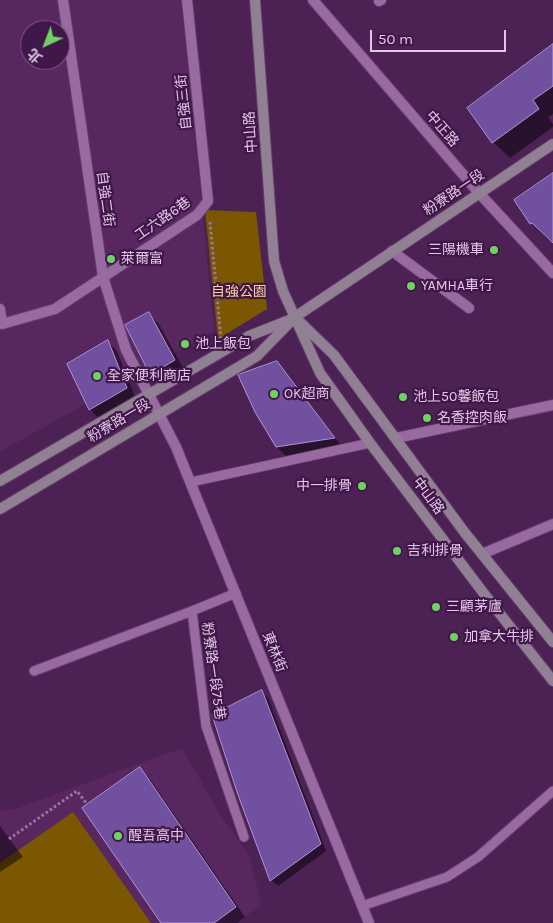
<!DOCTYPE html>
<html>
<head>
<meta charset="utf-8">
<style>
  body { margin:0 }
  #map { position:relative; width:553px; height:923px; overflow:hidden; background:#4c2154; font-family:Karla,"Noto Sans TC",sans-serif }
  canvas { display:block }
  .north { position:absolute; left:20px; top:20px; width:50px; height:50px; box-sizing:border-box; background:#411649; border:1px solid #815d87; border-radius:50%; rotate:223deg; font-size:14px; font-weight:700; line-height:20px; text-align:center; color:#e1c7e5 }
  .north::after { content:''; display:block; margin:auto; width:18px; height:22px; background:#6ed360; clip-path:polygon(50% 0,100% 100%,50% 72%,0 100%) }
  .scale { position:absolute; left:370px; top:30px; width:136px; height:22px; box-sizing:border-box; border:2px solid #e1c7e5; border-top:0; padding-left:6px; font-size:15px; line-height:18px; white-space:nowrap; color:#e1c7e5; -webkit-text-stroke:4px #411649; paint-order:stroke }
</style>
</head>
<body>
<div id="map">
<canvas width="553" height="923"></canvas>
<div class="north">北</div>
<div class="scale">50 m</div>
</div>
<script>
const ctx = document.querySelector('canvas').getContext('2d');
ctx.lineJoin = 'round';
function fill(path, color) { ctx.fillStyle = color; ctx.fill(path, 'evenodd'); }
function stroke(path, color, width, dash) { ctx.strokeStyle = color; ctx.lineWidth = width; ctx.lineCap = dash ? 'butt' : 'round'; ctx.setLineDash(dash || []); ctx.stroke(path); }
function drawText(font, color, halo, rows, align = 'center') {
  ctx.font = font + ' Karla,"Noto Sans TC",sans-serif'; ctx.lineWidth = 4.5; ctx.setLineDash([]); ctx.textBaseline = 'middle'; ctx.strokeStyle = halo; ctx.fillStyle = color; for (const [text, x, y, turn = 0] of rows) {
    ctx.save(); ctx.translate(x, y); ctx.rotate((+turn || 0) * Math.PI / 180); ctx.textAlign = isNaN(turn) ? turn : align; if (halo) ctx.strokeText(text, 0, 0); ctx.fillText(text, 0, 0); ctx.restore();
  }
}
const built = new Path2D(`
  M0 0H181L214 331 0 452ZM30 30H60V60H30Z
  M182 748 222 818 249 855 262 905 236 923H0V810H12Z`);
const green = new Path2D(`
  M205 210 256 212 267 309 218 339Z
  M73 812 151 923H0V863Z`);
const shadow = new Path2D(`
  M553 46V114L548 117 553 124V127L510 158 493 142Z
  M553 175V242L550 239 548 240 531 223 515 200Z
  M149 314 159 324 184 370 161 383 151 374Z
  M107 341 117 351 135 397 99 419 90 409Z
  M277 363 287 373 343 448 286 456 276 446Z
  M261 691 268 698 326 851 278 886 271 880Z
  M140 769 149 778 245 917 237 923H163Z
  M0 826 23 857 0 872Z`);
const building = new Path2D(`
  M553 44V86L533 100 539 109 492 143 467 108Z
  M553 173V243L532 223 530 224 514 200Z
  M149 312 175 360 150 375 125 325Z
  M108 340 127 388 89 410 67 364Z
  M277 361 335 438 276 447 255 412 238 375Z
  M262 690 321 844 270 881 238 795 212 715Z
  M140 767 236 907 214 923H161L82 808Z`);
const path = new Path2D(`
  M210 222 221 338
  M9 839 77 791 87 804`);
const lane = new Path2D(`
  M191 482 370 443
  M236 593 192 611 206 726 244 837
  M34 671 192 611
  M362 906 447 877 478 857 553 791`);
const street = new Path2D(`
  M63 0 103 277 126 350 176 447 369 923
  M313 0 479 193 553 273
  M379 1 381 0
  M392 251 469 308
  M0 309 2 324 55 309 197 215 208 201 187 0
  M396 438 553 405
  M482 554 553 524`);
const secondary = new Path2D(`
  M255 0 274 261 283 291 320 373 370 443 485 595 553 681
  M299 321 334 355 465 533 553 642
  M0 481 249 336 292 319
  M0 509 257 356 295 317 553 144`);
const markers = [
  [494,250,5,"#6ed360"],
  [111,259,5,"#6ed360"],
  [411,286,5,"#6ed360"],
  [185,344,5,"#6ed360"],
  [97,376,5,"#6ed360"],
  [274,394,5,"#6ed360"],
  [403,397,5,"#6ed360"],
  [427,418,5,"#6ed360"],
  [362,486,5,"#6ed360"],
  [397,551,5,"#6ed360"],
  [436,607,5,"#6ed360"],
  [454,637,5,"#6ed360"],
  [118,836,5,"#6ed360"]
];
const streetNames = [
  ["自強三街",184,102,-96],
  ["中正路",442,129,49],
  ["中山路",251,132,-94],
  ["粉寮路一段",454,193,-34],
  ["自強二街",105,199,82],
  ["工六路6巷",163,219,-35],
  ["粉寮路一段",119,421,-31],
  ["中山路",428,496,53],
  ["東林街",274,652,68],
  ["粉寮路一段75巷",213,671,82]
];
const poiNames = [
  ["三陽機車",484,250,"right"],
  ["萊爾富",121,259],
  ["YAMHA車行",421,286],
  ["池上飯包",195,344],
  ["全家便利商店",107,376],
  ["OK超商",284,394],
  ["池上50馨飯包",413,397],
  ["名香控肉飯",437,418],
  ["中一排骨",352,486,"right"],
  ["吉利排骨",407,551],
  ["三顧茅廬",446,607],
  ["加拿大牛排",464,637],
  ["醒吾高中",128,836]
];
const parkNames = [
  ["自強公園",239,292]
];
fill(built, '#582760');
fill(green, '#7a5700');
fill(shadow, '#0007');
fill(building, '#7250a0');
stroke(building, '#ad94d6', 1);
stroke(lane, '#663f6c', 11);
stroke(street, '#663f6c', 12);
stroke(secondary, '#663f6c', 12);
stroke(path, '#9a78a0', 3, [2.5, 2.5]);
stroke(lane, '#9969a1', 9);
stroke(street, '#9969a1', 10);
stroke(secondary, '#918094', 10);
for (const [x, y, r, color] of markers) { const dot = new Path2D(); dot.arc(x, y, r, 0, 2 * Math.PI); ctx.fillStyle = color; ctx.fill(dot); stroke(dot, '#411649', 2); }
drawText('14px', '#e1c7e5', '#411649', streetNames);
drawText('14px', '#e1c7e5', '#411649', poiNames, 'left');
drawText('14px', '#fad593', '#411649', parkNames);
</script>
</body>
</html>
